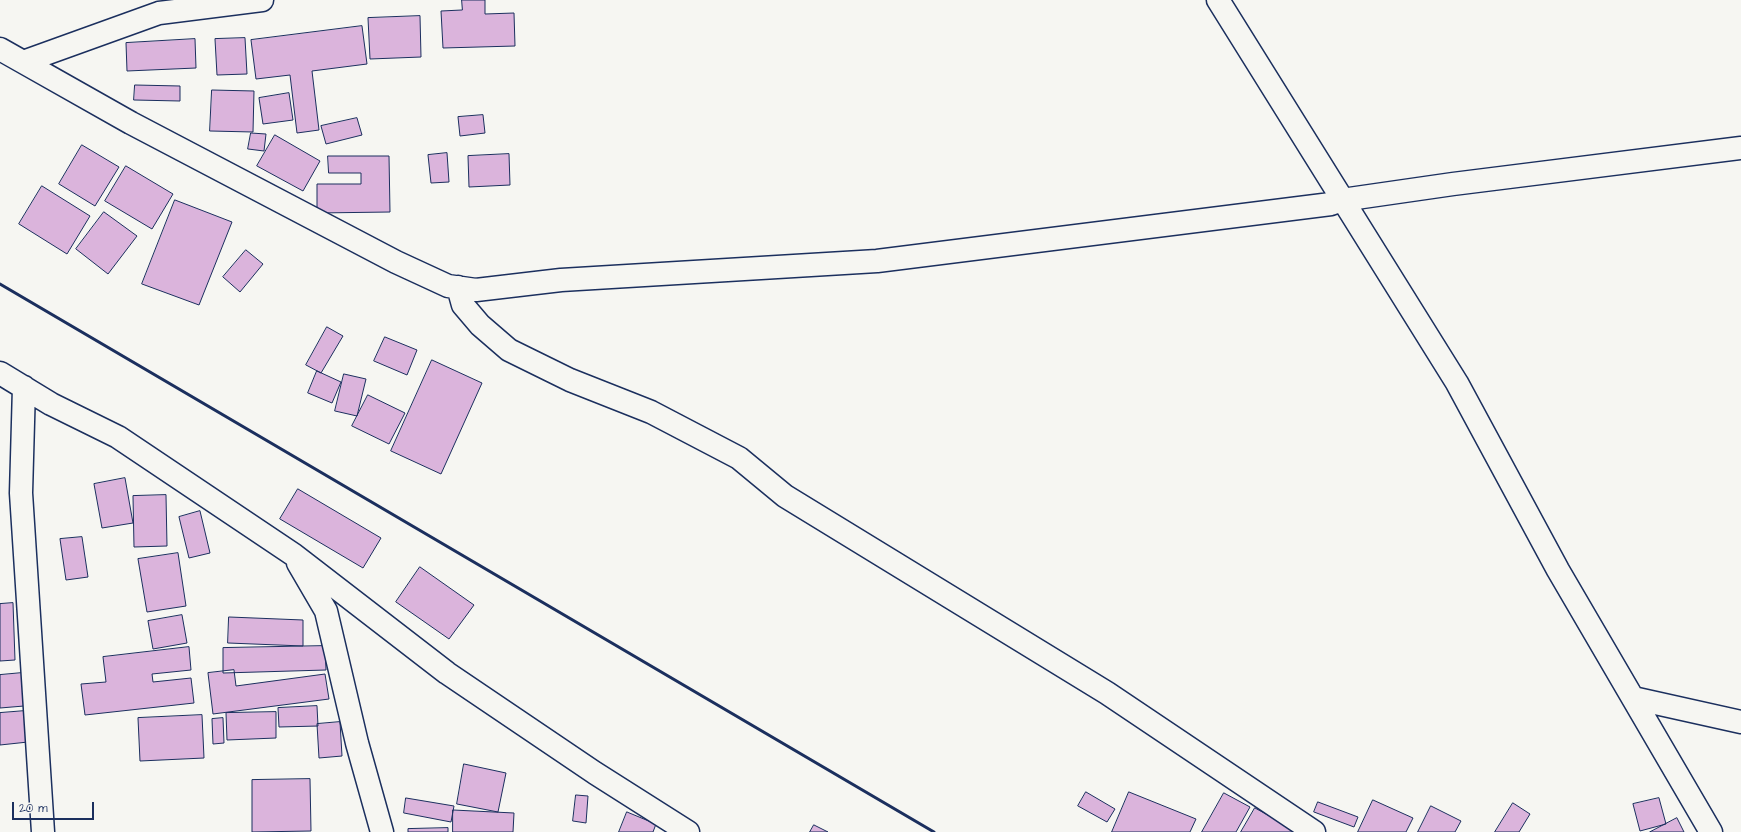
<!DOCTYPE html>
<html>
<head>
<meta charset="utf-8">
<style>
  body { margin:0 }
  #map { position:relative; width:1741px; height:832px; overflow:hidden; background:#f6f6f2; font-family:"Architects Daughter",sans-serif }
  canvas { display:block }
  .scale { position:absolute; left:12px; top:802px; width:82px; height:18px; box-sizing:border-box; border:2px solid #1b2f5e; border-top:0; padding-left:5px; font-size:12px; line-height:14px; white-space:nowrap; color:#1b2f5e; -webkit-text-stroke:3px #f6f6f2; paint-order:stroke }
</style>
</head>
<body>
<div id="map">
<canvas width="1741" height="832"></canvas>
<div class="scale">20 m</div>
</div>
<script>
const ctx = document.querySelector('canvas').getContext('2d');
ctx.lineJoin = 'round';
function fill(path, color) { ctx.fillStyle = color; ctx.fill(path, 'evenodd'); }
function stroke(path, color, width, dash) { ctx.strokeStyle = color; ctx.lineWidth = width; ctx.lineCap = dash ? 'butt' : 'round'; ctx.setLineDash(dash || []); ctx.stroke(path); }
const building = new Path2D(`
  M462 0H485V14L514 13 515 46 443 48 441 11 462 10Z
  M420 16 421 57 370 59 368 18Z
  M362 26 367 64 312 71 319 130 297 133 290 75 256 79 251 40Z
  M245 38 247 74 217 75 215 39Z
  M195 39 196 68 127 71 126 43Z
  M135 85 180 86V101L134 100Z
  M212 90 254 91 253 132 210 131Z
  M289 93 293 120 263 124 259 98Z
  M483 115 485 133 460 136 458 117Z
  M357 118 362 135 326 144 321 126Z
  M251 133 266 134 264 151 248 149Z
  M275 135 320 161 303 191 257 166Z
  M82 145 119 167 95 206 59 184Z
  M447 153 449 182 431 183 428 155Z
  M509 154 510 185 469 187 468 156Z
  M328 156H389L390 212 317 213V184H361V173H329Z
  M126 166 173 194 152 229 105 201Z
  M42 186 90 216 67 254 19 224Z
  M175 200 232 222 199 305 142 284Z
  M104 212 137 236 108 274 76 249Z
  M246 250 263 264 240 292 223 277Z
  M327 327 343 336 321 373 306 365Z
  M385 337 417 350 407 375 374 361Z
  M432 360 482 383 441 474 391 451Z
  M317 371 341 382 332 403 308 393Z
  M344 374 366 379 357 416 335 411Z
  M368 395 405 413 389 444 352 426Z
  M125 478 133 523 102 528 94 484Z
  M298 489 381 538 363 568 280 519Z
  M166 495 167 546 134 547 133 496Z
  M200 511 210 553 189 558 179 517Z
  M82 537 88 577 66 580 60 539Z
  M178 553 186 606 147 612 138 559Z
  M420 567 474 605 449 639 396 602Z
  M13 603 15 660 0 661V604Z
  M182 615 187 643 153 649 148 621Z
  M229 617 303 620V646L228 643Z
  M325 646 326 670 223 673V648Z
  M189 647 191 670 152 674 153 682 191 678 194 703 85 715 81 684 106 682 103 657Z
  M234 670 236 686 325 674 329 699 213 714 208 673Z
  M22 673 24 706 0 708V675Z
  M317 706 318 726 279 727 278 708Z
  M25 711 28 742 0 745V713Z
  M276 712V738L227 740 226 713Z
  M202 715 204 758 140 761 138 718Z
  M223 718 224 743 213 744 212 719Z
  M340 722 342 756 319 758 317 724Z
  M464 764 506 773 498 812 457 804Z
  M310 779 311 831 252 832V780Z
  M1086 792 1115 809 1107 822 1078 806Z
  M1129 792 1196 819 1190 832H1112Z
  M1224 793 1250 807 1236 832H1202Z
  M576 795 588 796 586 823 573 821Z
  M406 798 454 806 451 822 404 813Z
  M1659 798 1666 824 1640 831 1633 804Z
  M1373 800 1413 818 1406 832H1358Z
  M1318 802 1358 817 1354 827 1314 812Z
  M1513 803 1530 814 1519 832H1495Z
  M1431 806 1461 821 1455 832H1418Z
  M1255 808 1299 832H1241Z
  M453 810 514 813 513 832H453Z
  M627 812 656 824 653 832H619Z
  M1677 818 1684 832H1650Z
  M814 825 828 832H810Z
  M448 828V832H408V829Z`);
const minor = new Path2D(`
  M1218 0 1457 383 1558 570 1711 832
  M0 49 131 123 396 262 448 286 476 290 561 280 877 261 1331 204 1342 200 1453 184 1741 148
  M23 62 159 13 262 0
  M458 287 463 305 480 325 509 350 570 380 651 412 739 458 785 496 1107 693 1314 832
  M0 373 51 404 118 437 294 555 447 673 595 773 688 832
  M24 387 21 493 43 832
  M298 563 326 611 357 743 382 832
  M1633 698 1741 722`);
const rail = new Path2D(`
  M0 284 934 832`);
fill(building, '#dbb4dc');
stroke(building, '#1b2f5e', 1);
stroke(minor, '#1b2f5e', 25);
stroke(minor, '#f6f6f2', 22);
stroke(rail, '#1b2f5e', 3);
</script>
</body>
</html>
